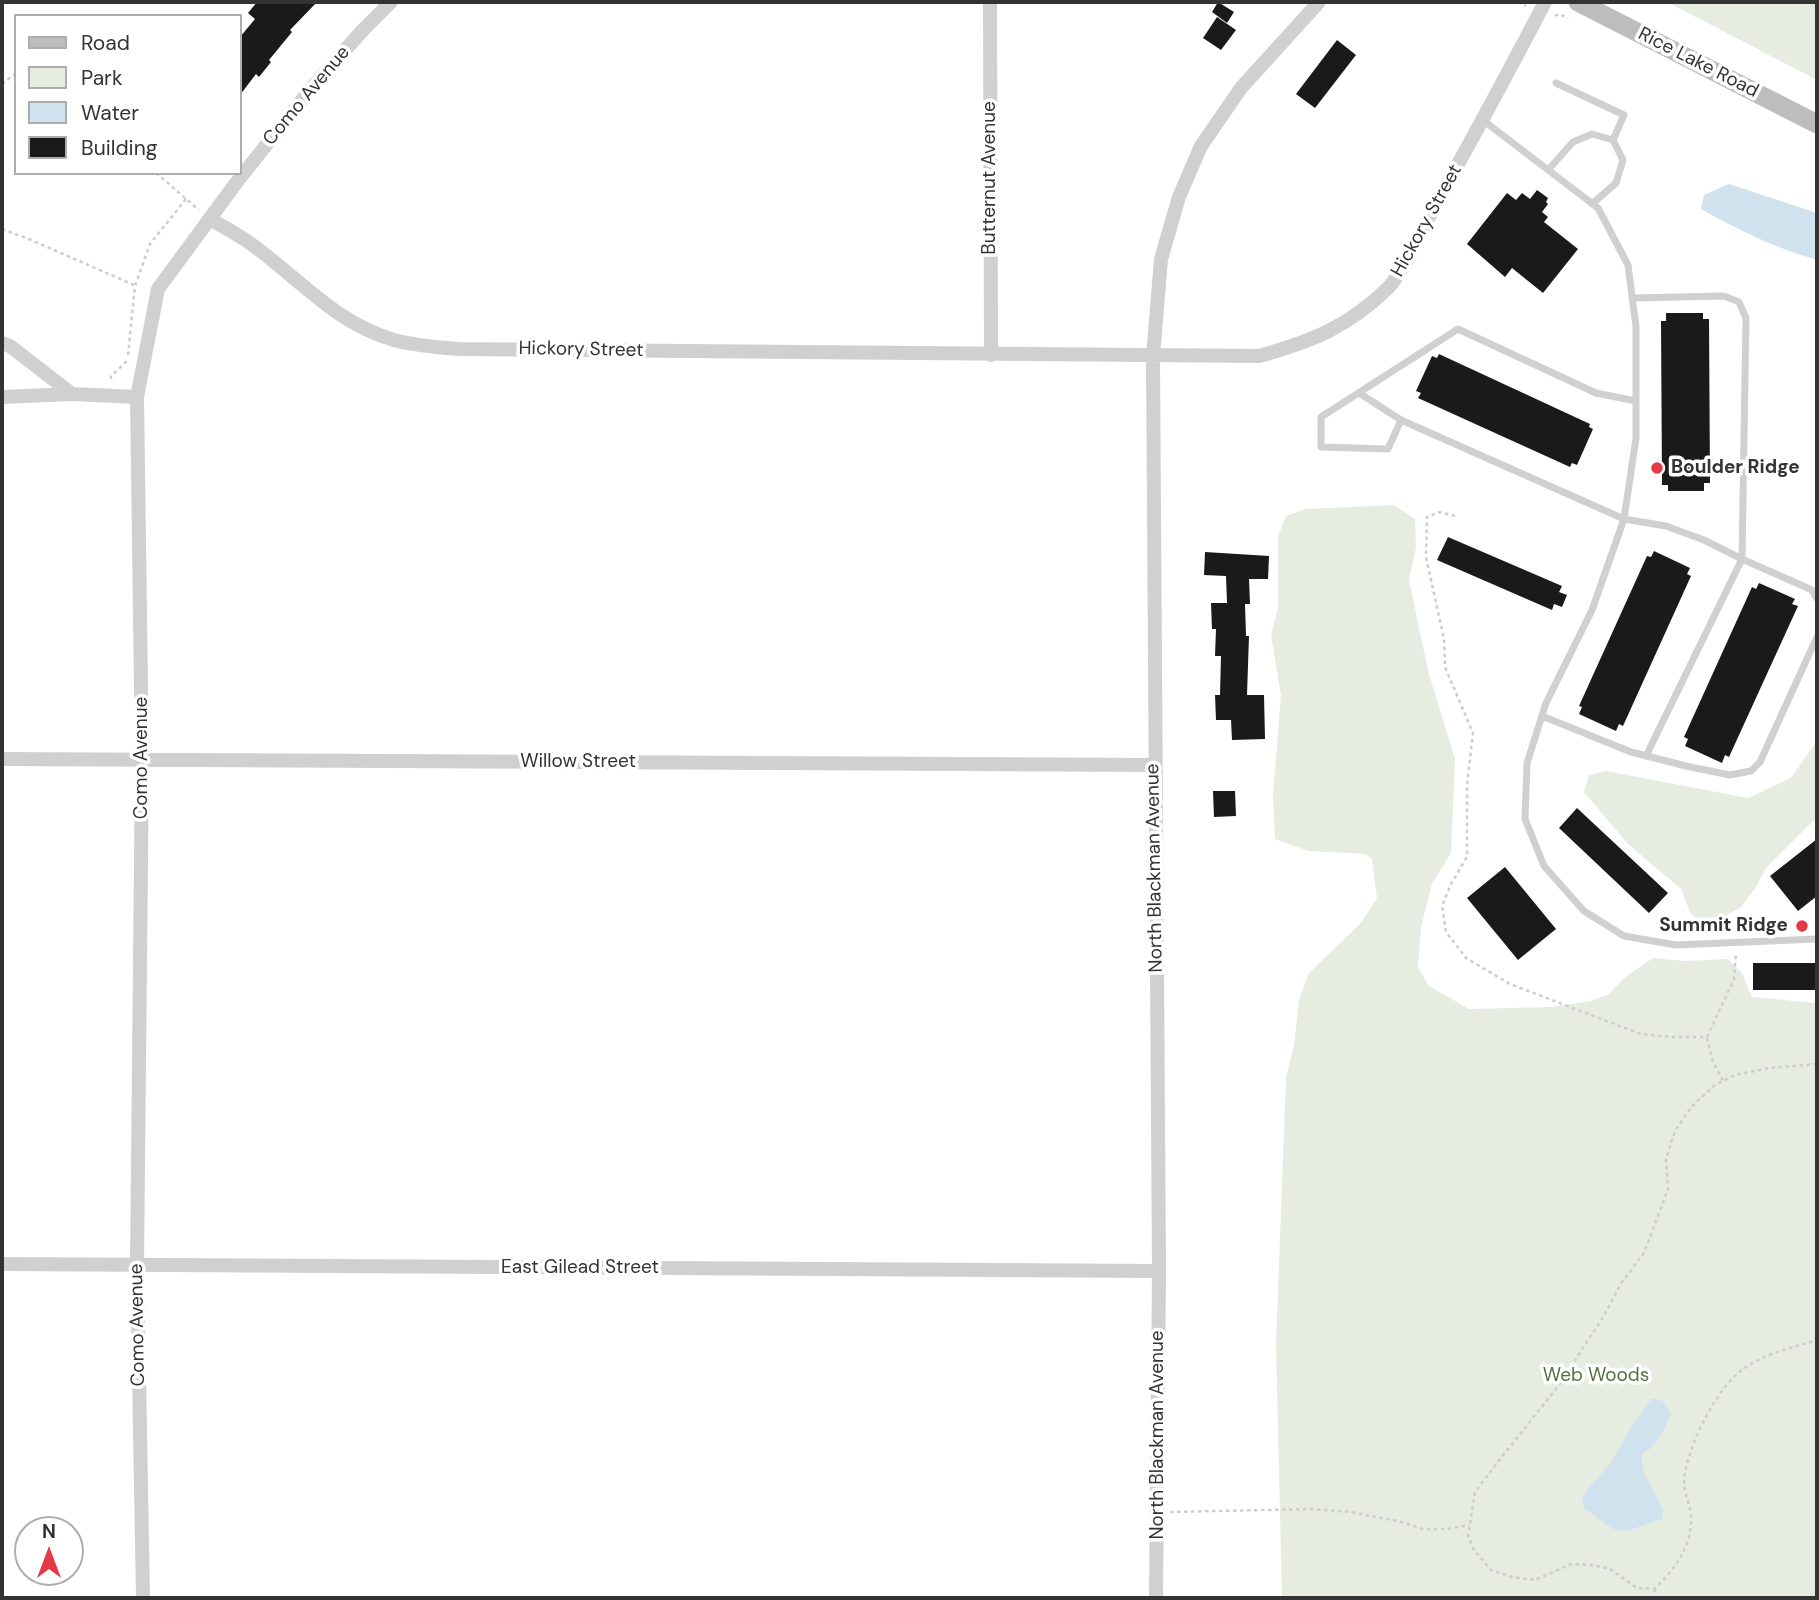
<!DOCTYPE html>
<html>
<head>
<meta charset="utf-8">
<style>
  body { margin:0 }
  #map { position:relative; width:1819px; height:1600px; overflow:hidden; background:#fff; font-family:"DM Sans",sans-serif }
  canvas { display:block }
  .frame { position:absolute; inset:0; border:4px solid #333; pointer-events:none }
  .legend { position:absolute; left:14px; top:14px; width:228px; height:161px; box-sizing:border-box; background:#fff; border:2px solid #adadad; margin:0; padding:9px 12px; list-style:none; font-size:21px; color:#333 }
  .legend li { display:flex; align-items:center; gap:14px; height:35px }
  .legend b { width:35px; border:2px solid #adadad }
  .north { position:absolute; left:14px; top:1516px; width:70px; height:70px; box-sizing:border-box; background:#fff; border:2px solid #adadad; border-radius:50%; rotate:0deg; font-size:19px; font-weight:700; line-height:28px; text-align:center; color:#333 }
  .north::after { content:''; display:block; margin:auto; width:24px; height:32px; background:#e63946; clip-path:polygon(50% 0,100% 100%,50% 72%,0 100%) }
</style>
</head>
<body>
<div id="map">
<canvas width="1819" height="1600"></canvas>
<div class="frame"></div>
<ul class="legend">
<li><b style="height:9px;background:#bdbdbd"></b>Road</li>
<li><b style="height:19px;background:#e6ecdf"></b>Park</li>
<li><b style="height:19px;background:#cfe2ee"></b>Water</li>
<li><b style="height:19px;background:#1a1a1a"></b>Building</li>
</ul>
<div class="north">N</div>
</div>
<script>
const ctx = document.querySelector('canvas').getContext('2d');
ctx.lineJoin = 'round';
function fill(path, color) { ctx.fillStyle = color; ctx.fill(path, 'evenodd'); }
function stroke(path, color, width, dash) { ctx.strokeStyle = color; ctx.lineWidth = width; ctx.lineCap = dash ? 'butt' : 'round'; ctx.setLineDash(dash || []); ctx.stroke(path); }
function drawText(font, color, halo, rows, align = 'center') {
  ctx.font = font + ' "DM Sans",sans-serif'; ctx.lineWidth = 7; ctx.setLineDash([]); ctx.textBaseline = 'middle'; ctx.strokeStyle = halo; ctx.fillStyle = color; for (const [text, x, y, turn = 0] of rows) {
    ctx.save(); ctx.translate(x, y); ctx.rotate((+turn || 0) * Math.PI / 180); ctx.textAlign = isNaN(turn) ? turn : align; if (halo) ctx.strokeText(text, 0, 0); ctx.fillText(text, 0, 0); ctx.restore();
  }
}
const green = new Path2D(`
  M1667 2H1817V80Z
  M1394 505 1415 519 1416 548 1409 579 1428 671 1455 759 1451 853 1432 884 1421 927 1418 967 1428 985 1469 1009 1551 1007 1591 1001 1609 994 1624 978 1653 958 1686 961 1728 959 1742 973 1752 997 1817 1003V1598H1282L1276 1344 1286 1078 1294 1045 1299 1000 1309 973 1361 923 1377 898 1372 859 1366 854 1308 851 1275 839 1273 796 1281 695 1271 636 1278 607V536L1286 516 1306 509Z
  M1817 741V819L1810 824 1766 868 1756 887 1740 908 1721 918 1700 922 1690 912 1681 889 1628 844 1584 792 1589 775 1606 771 1748 798 1791 778Z`);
const water = new Path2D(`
  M1729 184 1817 213V260C1776 248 1738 230 1701 209L1704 195Z
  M1652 1398 1663 1401 1671 1413C1662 1433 1660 1443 1641 1455L1644 1474 1663 1509 1662 1520C1649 1521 1633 1531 1623 1531 1607 1530 1598 1515 1585 1510L1582 1501 1585 1492 1610 1464 1636 1419Z`);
const building = new Path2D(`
  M257 2H317L290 30 292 32 269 60 271 62 259 77 256 74 240 95V37L255 19 248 13Z
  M1218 2 1234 12 1227 23 1212 12Z
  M1217 17 1236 30 1221 50 1203 38Z
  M1337 40 1356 55 1315 108 1296 94Z
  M1537 190 1548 198 1546 202 1548 204 1542 212 1548 217 1544 222 1578 249 1543 293 1512 268 1505 277 1467 244 1507 193 1516 200 1522 193 1530 199Z
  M1666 313H1703V319H1709L1710 483H1704V491H1668V485H1662L1661 321H1666Z
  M1439 354 1590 424 1589 427 1593 429 1577 465 1572 463 1570 467 1418 398 1421 393 1416 391 1432 356 1437 358Z
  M1448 537 1562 586 1559 592 1567 595 1562 607 1554 604 1552 610 1437 560Z
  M1654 551 1690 568 1687 574 1691 576 1623 726 1619 724 1616 731 1579 714 1582 707 1579 706 1647 556 1651 557Z
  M1205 552 1269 556 1268 579H1249L1250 604H1245L1246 636H1249L1247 695H1264L1265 739 1232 740 1231 720H1216L1215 695H1220L1221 656H1215L1216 629H1212L1211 603H1227L1226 576 1204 575Z
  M1759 583 1795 599 1792 604 1798 606 1729 757 1725 755 1722 763 1685 746 1688 739 1684 737 1752 587 1756 589Z
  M1213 791H1235L1236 816 1214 817Z
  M1577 808 1668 893 1649 913 1559 828Z
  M1817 839V896L1798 911 1770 876Z
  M1505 867 1556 929 1518 960 1467 898Z
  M1753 963H1817V990H1753Z`);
const path = new Path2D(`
  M1518 2 1526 6
  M1555 16 1559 14 1568 18
  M2 84 16 73
  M156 173 199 210
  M2 229 31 240 134 285
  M128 355 135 286 150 244 186 199
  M111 379V376L127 361
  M1455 516 1440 512 1427 517 1426 557 1444 639 1445 667 1473 733 1467 785V857L1451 884 1442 906 1446 932 1466 958 1510 984 1641 1034 1672 1037H1707L1734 979 1736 953
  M1707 1038 1712 1059 1723 1081
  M1817 1064 1769 1068 1735 1075 1715 1085 1692 1106 1675 1131 1666 1159 1668 1189 1644 1253 1622 1282 1602 1319 1556 1389 1497 1463 1475 1492 1468 1536 1474 1550 1491 1570 1512 1577 1535 1580 1571 1564 1592 1565 1610 1569 1637 1588 1654 1589C1676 1569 1696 1541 1690 1509 1687 1497 1682 1485 1685 1472 1692 1439 1717 1386 1746 1367 1765 1354 1789 1348 1811 1342L1817 1336
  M1170 1512 1312 1509 1350 1512 1398 1521 1423 1529H1447L1469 1525
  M1654 1589 1657 1598`);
const lane = new Path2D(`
  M1556 83 1624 115 1613 140
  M1484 121 1598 208 1628 265 1636 327V438L1624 519 1592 610 1546 703 1527 763 1525 819 1544 866 1584 911 1624 936 1676 945 1817 939
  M1548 170 1573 142 1592 134 1613 140 1623 160 1616 183 1592 204
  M1359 393 1401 420 1388 449 1321 447V417L1458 329 1596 393 1636 401
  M1401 420 1624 519 1666 526 1704 540 1742 559 1746 318 1739 302 1724 296 1632 298
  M1542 716 1631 752 1686 766 1730 775 1751 771 1760 762 1817 637
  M1646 756 1742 559 1812 590 1817 599`);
const street = new Path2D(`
  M990 2 991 355
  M210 219C222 226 235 233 247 241 296 275 334 323 394 340 415 346 437 347 458 349L1259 356C1313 341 1348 327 1389 287 1404 271 1420 233 1431 213 1470 143 1508 73 1545 2
  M2 343 10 346 72 394
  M2 397 72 394 137 397
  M2 759 1154 765
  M2 1264 1159 1271
  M143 1598 137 1265 142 760 137 397 158 289 236 183 314 85 362 31 391 2
  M1156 1598 1159 1271 1153 357 1161 259 1179 197 1201 146 1241 88 1319 2`);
const secondary = new Path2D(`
  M1578 2 1817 124`);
const markers = [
  [1657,468,7,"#e63946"],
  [1802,926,7,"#e63946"]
];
const streetNames = [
  ["Rice Lake Road",1698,63,27],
  ["Como Avenue",307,96,-50],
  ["Butternut Avenue",990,178,-90],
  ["Hickory Street",1427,221,-61],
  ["Hickory Street",581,350,1],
  ["Como Avenue",142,758,-90],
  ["Willow Street",578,762],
  ["North Blackman Avenue",1155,868,-91],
  ["East Gilead Street",580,1268],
  ["Como Avenue",138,1325,-91],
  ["North Blackman Avenue",1158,1435,-90]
];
const poiNames = [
  ["Boulder Ridge",1671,468],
  ["Summit Ridge",1788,926,"right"]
];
const parkNames = [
  ["Web Woods",1596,1376]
];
fill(green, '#e6ecdf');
fill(water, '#cfe2ee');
fill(building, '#1a1a1a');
stroke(path, '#cdcdcd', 2.5, [3.5, 3.5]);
stroke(lane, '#d0d0d0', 7);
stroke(street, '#d0d0d0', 14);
stroke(secondary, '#bdbdbd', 19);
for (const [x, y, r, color] of markers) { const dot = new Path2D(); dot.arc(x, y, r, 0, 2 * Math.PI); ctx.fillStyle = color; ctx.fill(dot); stroke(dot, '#fff', 2.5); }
drawText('19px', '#333', '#fff', streetNames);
drawText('bold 19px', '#333', '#fff', poiNames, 'left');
drawText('19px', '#56703f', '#fff', parkNames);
</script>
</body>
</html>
